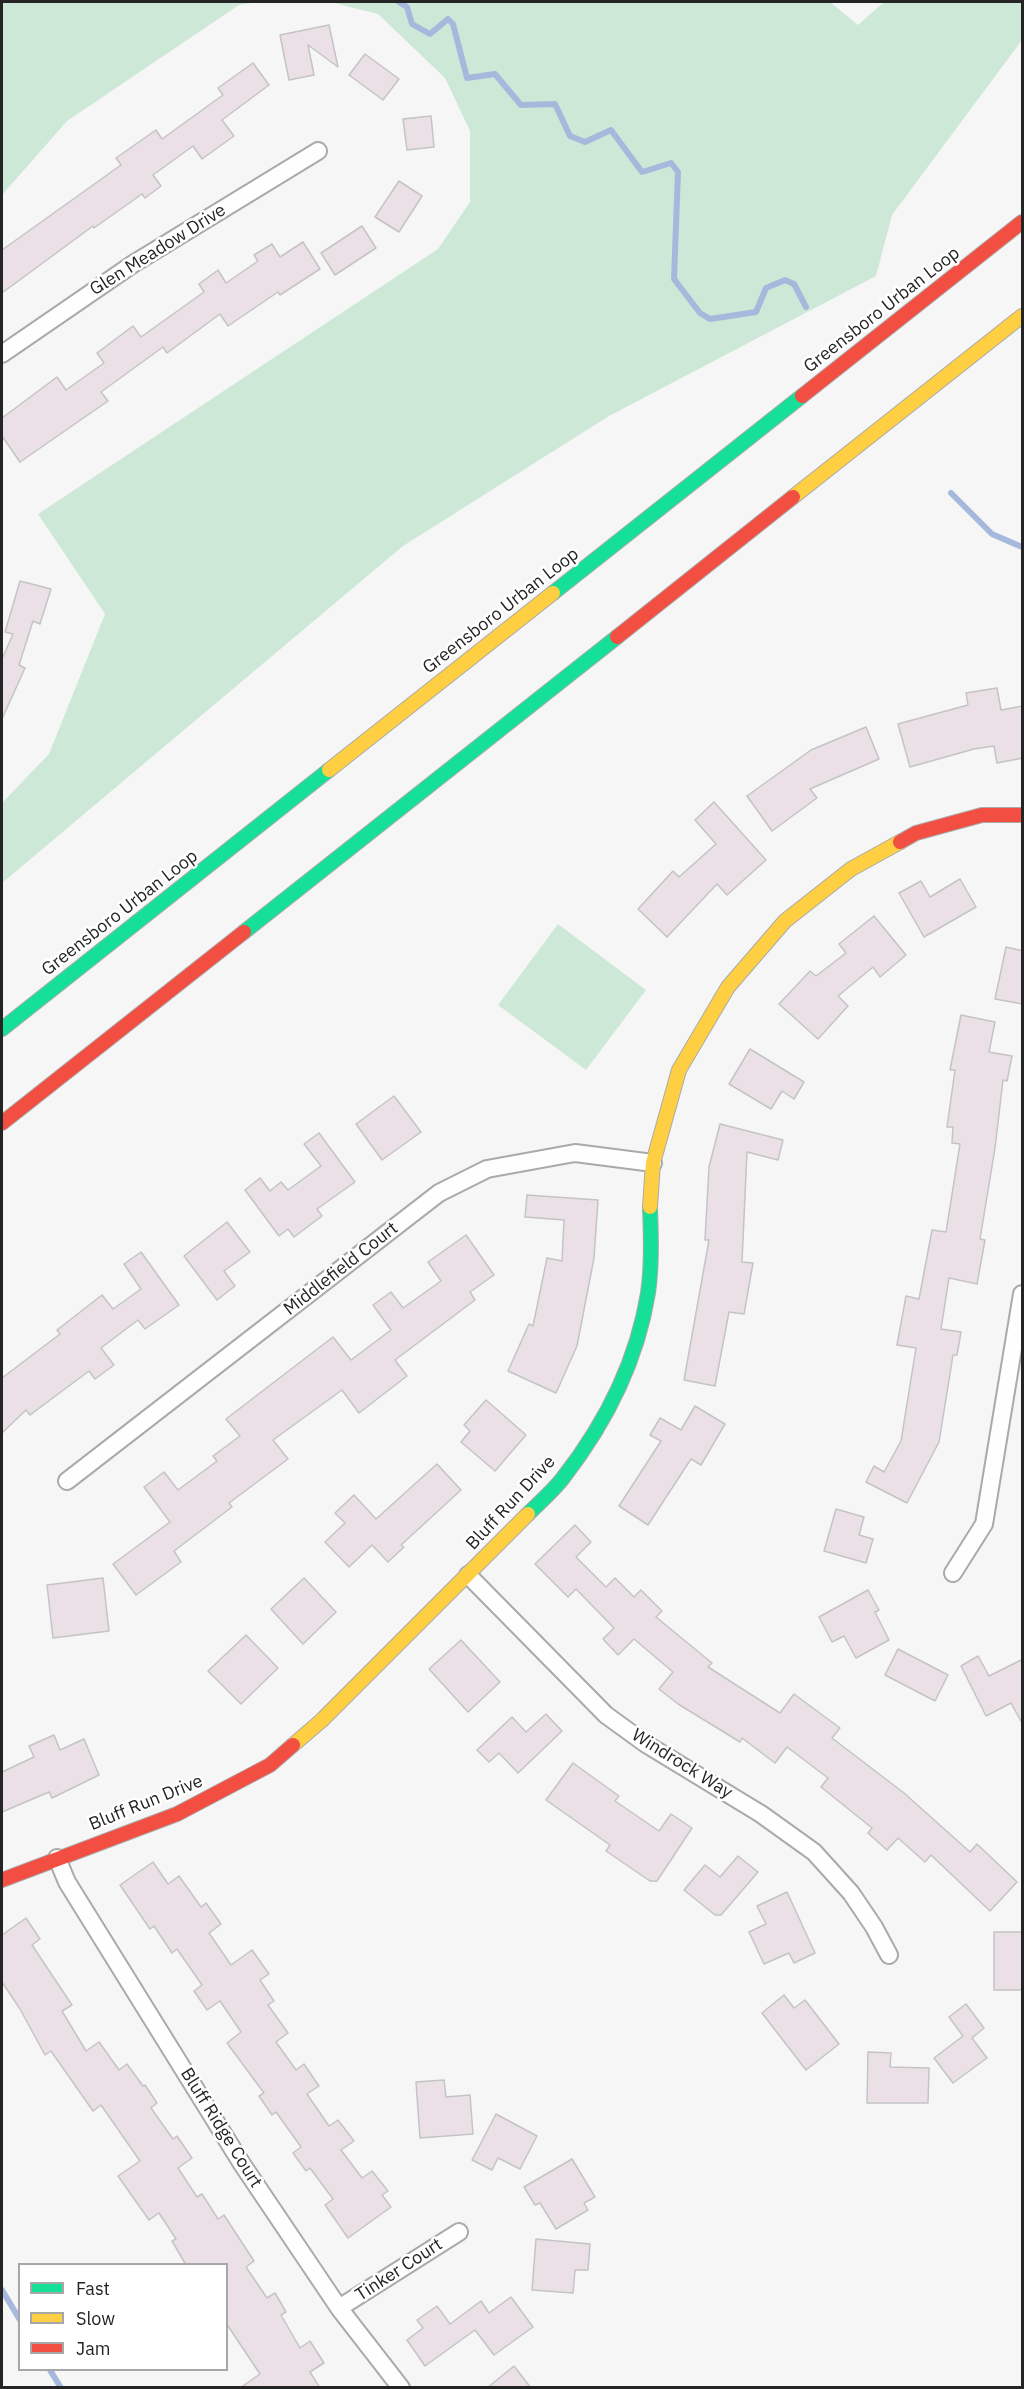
<!DOCTYPE html>
<html>
<head>
<meta charset="utf-8">
<style>
  body { margin:0 }
  #map { position:relative; width:1024px; height:2389px; overflow:hidden; background:#f6f6f6; font-family:"IBM Plex Sans",sans-serif }
  canvas { display:block }
  .frame { position:absolute; inset:0; border:3px solid #242425; pointer-events:none }
  .legend { position:absolute; left:18px; top:2263px; width:210px; height:108px; box-sizing:border-box; background:#fff; border:2px solid #a7a7a8; margin:0; padding:8px 10px; list-style:none; font-size:18px; color:#242425 }
  .legend li { display:flex; align-items:center; gap:12px; height:30px }
  .legend b { width:30px; border:2px solid #a7a7a8 }
</style>
</head>
<body>
<div id="map">
<canvas width="1024" height="2389"></canvas>
<div class="frame"></div>
<ul class="legend">
<li><b style="height:8px;background:#16e098"></b>Fast</li>
<li><b style="height:8px;background:#ffcf43"></b>Slow</li>
<li><b style="height:8px;background:#f24e42"></b>Jam</li>
</ul>
</div>
<script>
const ctx = document.querySelector('canvas').getContext('2d');
ctx.lineJoin = 'round';
function fill(path, color) { ctx.fillStyle = color; ctx.fill(path, 'evenodd'); }
function stroke(path, color, width, dash) { ctx.strokeStyle = color; ctx.lineWidth = width; ctx.lineCap = dash ? 'butt' : 'round'; ctx.setLineDash(dash || []); ctx.stroke(path); }
function drawText(font, color, halo, rows, align = 'center') {
  ctx.font = font + ' "IBM Plex Sans",sans-serif'; ctx.lineWidth = 5; ctx.setLineDash([]); ctx.textBaseline = 'middle'; ctx.strokeStyle = halo; ctx.fillStyle = color; for (const [text, x, y, turn = 0] of rows) {
    ctx.save(); ctx.translate(x, y); ctx.rotate((+turn || 0) * Math.PI / 180); ctx.textAlign = isNaN(turn) ? turn : align; if (halo) ctx.strokeText(text, 0, 0); ctx.fillText(text, 0, 0); ctx.restore();
  }
}
const green = new Path2D(`
  M2 2H258L239 5 67 121 2 195Z
  M330 2H830L858 25 884 2H1022V40L892 215 876 276 609 416 403 546 2 883V803L49 754 105 614 38 514 438 249 470 202V131L445 78 378 14Z
  M558 924 646 990 586 1070 498 1005Z`);
const stream = new Path2D(`
  M399 2 407 7 412 24 430 34 448 19 453 24 467 78 495 74 521 105 555 104 570 136 585 142 611 130 642 172 671 163 678 172 674 279 700 313 710 319 756 312 766 288 785 280 794 284 806 307
  M951 493 992 534 1022 547
  M2 2290 20 2320
  M50 2370 61 2388`);
const building = new Path2D(`
  M329 25 338 67 308 45 314 75 289 80 280 35Z
  M365 54 399 79 383 100 349 75Z
  M253 63 269 85 222 120 234 136 202 159 193 146 153 175 161 186 145 198 142 194 94 228 93 226 2 293V250L121 165 116 158 156 130 162 139 223 95 218 88Z
  M431 116 434 147 407 150 403 119Z
  M399 181 422 196 399 232 375 217Z
  M362 226 376 248 335 275 321 253Z
  M303 242 320 269 280 295 278 292 228 326 220 314 167 353 163 347 101 392 108 401 20 462 2 436V418L57 377 66 390 104 363 97 353 133 326 141 337 204 292 199 284 218 270 226 283 258 261 254 255 272 244 280 257Z
  M20 581 51 589 40 624 33 621 19 665 25 668 2 719V659L13 634 5 632Z
  M997 688 1001 710 1023 706V758L997 763 994 746 974 749 910 767 898 724 968 705 966 693Z
  M866 727 879 759 810 789 817 798 772 831 747 796 811 750Z
  M714 802 766 860 727 895 717 884 667 937 638 909 673 871 679 877 716 844 695 820Z
  M960 879 976 907 924 937 899 893 921 881 930 897Z
  M874 916 906 955 880 977 873 967 838 996 848 1006 818 1039 779 1004 810 971 816 976 846 953 839 944Z
  M1006 947 1023 951V1004L995 999Z
  M961 1015 995 1022 989 1052 1012 1056 1007 1081 1003 1080 995 1148 980 1239 985 1240 977 1284 949 1278 941 1329 961 1332 957 1355H953L939 1442 907 1503 866 1482 874 1466 884 1472 901 1441 916 1348 897 1345 906 1296 919 1299 932 1230 946 1232 960 1144 952 1143 953 1127H947L955 1070H950Z
  M750 1049 804 1082 794 1099 782 1091 771 1109 729 1084Z
  M394 1096 421 1132 382 1160 356 1124Z
  M720 1124 783 1140 778 1160 747 1152 742 1262 753 1263 744 1314 729 1312 715 1386 684 1380 709 1240H705L709 1167Z
  M319 1133 355 1182 317 1209 322 1216 294 1237 288 1229 279 1236 245 1190 260 1178 270 1191 281 1182 288 1190 321 1166 304 1144Z
  M527 1195 598 1200 594 1258 577 1346 556 1393 508 1371 529 1324 533 1326 547 1258 562 1261 564 1220 525 1217Z
  M227 1222 250 1252 224 1271 235 1286 217 1300 184 1256Z
  M466 1235 494 1275 470 1292 475 1300 395 1360 407 1376 359 1413 342 1390 273 1440 288 1459 229 1503 232 1507 174 1551 181 1562 136 1595 113 1564 170 1522 144 1487 164 1472 178 1490 217 1461 213 1456 240 1436 226 1419 333 1337 351 1360 391 1330 373 1305 391 1292 403 1308 441 1281 428 1262Z
  M141 1252 179 1305 145 1329 138 1320 101 1348 114 1365 95 1379 89 1371 30 1415 26 1410 2 1433V1378L60 1334 57 1330 102 1295 113 1309 141 1289 124 1264Z
  M486 1400 526 1435 495 1471 461 1442 470 1431 464 1425Z
  M695 1406 725 1424 701 1465 691 1459 648 1525 619 1506 661 1441 650 1435 660 1418 681 1430Z
  M437 1464 461 1490 401 1545 404 1547 388 1562 372 1545 349 1567 325 1542 345 1523 335 1513 354 1495 376 1519Z
  M836 1509 864 1517 859 1535 873 1539 866 1563 824 1551Z
  M575 1525 591 1542 576 1557 606 1587 615 1578 634 1597 641 1590 662 1611 656 1617 712 1663 708 1667 780 1713 794 1694 840 1728 832 1738 904 1793 970 1852 977 1844 1017 1882 990 1911 931 1855 925 1862 898 1838 887 1850 868 1833 872 1828 821 1787 828 1778 787 1747 775 1763 742 1738 740 1742 678 1704 659 1689 673 1672 634 1639 618 1655 603 1639 614 1628 576 1589 568 1597 535 1564Z
  M103 1578 109 1631 53 1638 47 1585Z
  M304 1578 336 1612 303 1644 271 1609Z
  M868 1590 879 1610 875 1612 889 1640 856 1658 844 1636 832 1642 819 1617Z
  M246 1635 278 1668 241 1704 208 1671Z
  M461 1640 500 1682 468 1712 429 1669Z
  M898 1649 948 1675 935 1701 885 1675Z
  M978 1656 989 1676 1023 1659V1725L1011 1703 986 1716 961 1666Z
  M546 1714 562 1731 518 1773 499 1753 489 1762 477 1750 512 1717 526 1732Z
  M54 1735 60 1750 84 1739 99 1775 52 1798 49 1792 2 1812V1772L34 1757 29 1746Z
  M573 1763 619 1796 615 1801 659 1831 671 1814 692 1828 657 1881H650L606 1851 610 1845 546 1800Z
  M738 1856 758 1872 721 1915H715L684 1890 705 1865 720 1877Z
  M153 1862 168 1884 179 1876 201 1907 206 1903 221 1924 209 1933 231 1965 252 1950 269 1974 260 1980 274 2001 268 2005 288 2033 276 2042 296 2070 304 2064 319 2086 307 2094 329 2126 338 2120 354 2141 341 2150 362 2178 372 2171 388 2191 382 2195 391 2207 348 2238 325 2205 333 2199 310 2168 306 2171 293 2153 301 2147 276 2112 272 2115 259 2096 264 2093 227 2043 241 2032 220 2001 207 2010 194 1991 202 1985 177 1949 172 1953 154 1926 150 1929 120 1885Z
  M787 1892 815 1953 794 1963 789 1953 764 1964 749 1932 766 1924 757 1906Z
  M26 1918 40 1939 32 1945 72 2005 62 2011 86 2051 99 2042 119 2070 127 2064 143 2086 145 2085 157 2103 151 2108 173 2139 177 2136 192 2158 178 2168 197 2197 202 2194 218 2219 224 2215 254 2261 246 2267 267 2298 275 2293 286 2312 281 2315 300 2348 310 2341 324 2363 310 2372 320 2388H240L260 2374 226 2323V2265H186L172 2241 176 2239 159 2213 149 2220 118 2176 140 2161 101 2105 93 2111 51 2051 45 2055 20 2009 2 1982V1935Z
  M994 1932H1023V1990H994Z
  M784 1995 794 2008 805 2000 839 2044 806 2070 762 2013Z
  M966 2004 984 2028 972 2038 987 2058 953 2083 934 2058 963 2036 949 2017Z
  M868 2052 891 2053 890 2067 929 2068 928 2103H867Z
  M444 2080 446 2097 470 2095 473 2134 420 2138 416 2082Z
  M496 2114 537 2136 520 2169 498 2158 492 2170 472 2160Z
  M572 2159 595 2197 584 2203 588 2210 556 2229 540 2203 535 2205 524 2187Z
  M536 2239 590 2244 588 2270H575L573 2293 532 2290Z
  M511 2297 533 2327 494 2355 475 2330 425 2366 407 2340 423 2328 417 2320 437 2306 450 2324 481 2301 489 2313Z
  M514 2366 531 2388H487Z`);
const street = new Path2D(`
  M2 354 133 264 318 151
  M67 1481 439 1193 487 1169 575 1153 653 1163
  M953 1573 984 1524 1022 1294
  M468 1575 606 1715 646 1744 761 1814 814 1852 851 1893 874 1927 889 1955
  M57 1858 67 1882 242 2164 339 2308 401 2388
  M339 2308 459 2232`);
const fast = new Path2D(`
  M553 593 802 396
  M244 932 617 637
  M2 1029 329 770
  M528 1514C540 1502 553 1491 563 1478 605 1424 637 1361 648 1293 652 1265 651 1235 650 1207`);
const slow = new Path2D(`
  M793 497 1022 316
  M329 770 553 593
  M650 1207 653 1163 679 1070 728 987 785 921 851 869 900 842
  M293 1745 321 1721 528 1514`);
const jam = new Path2D(`
  M802 396 1022 222
  M617 637 793 497
  M900 842 916 833 982 815H1022
  M2 1123 244 932
  M2 1880 177 1814 270 1765 293 1745`);
const streetNames = [
  ["Glen Meadow Drive",158,250,-32],
  ["Greensboro Urban Loop",882,310,-38],
  ["Greensboro Urban Loop",501,611,-38],
  ["Greensboro Urban Loop",120,913,-38],
  ["Middlefield Court",341,1269,-38],
  ["Bluff Run Drive",511,1503,-47],
  ["Windrock Way",682,1764,32],
  ["Bluff Run Drive",146,1803,-22],
  ["Bluff Ridge Court",221,2128,58],
  ["Tinker Court",399,2270,-33]
];
fill(green, '#cee8d8');
stroke(stream, '#a6b9dc', 6);
fill(building, '#eae0e5');
stroke(building, '#c4c4c4', 1.5);
stroke(street, '#aaa', 20);
stroke(fast, '#aaa', 16);
stroke(slow, '#aaa', 16);
stroke(jam, '#aaa', 16);
stroke(street, '#fefefe', 16);
stroke(fast, '#16e098', 14);
stroke(slow, '#ffcf43', 14);
stroke(jam, '#f24e42', 14);
drawText('18px', '#242425', '#fff', streetNames);
</script>
</body>
</html>
